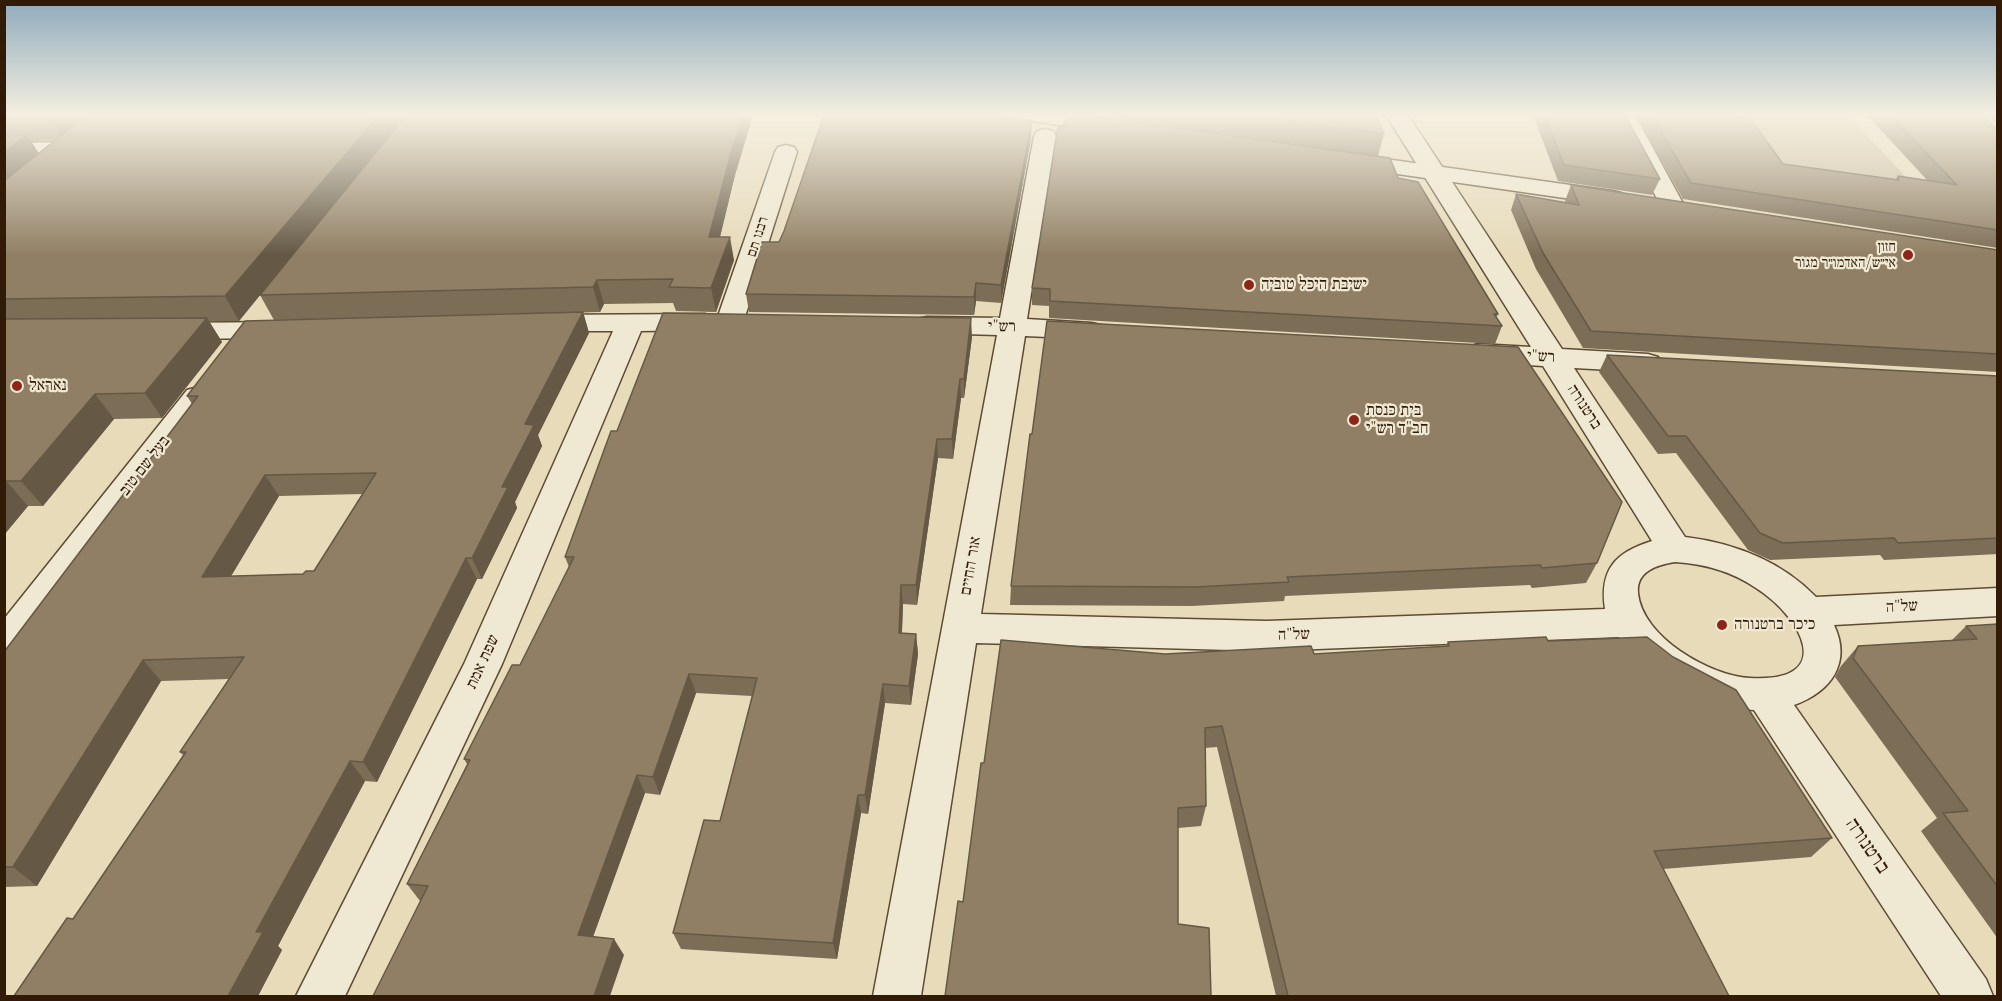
<!DOCTYPE html>
<html>
<head>
<meta charset="utf-8">
<style>
  body { margin:0 }
  #map { position:relative; width:2002px; height:1001px; overflow:hidden; background:#e7dbba; font-family:"Old Standard TT",serif }
  canvas { display:block }
  .frame { position:absolute; inset:0; border:6px solid #311b07; pointer-events:none }
</style>
</head>
<body>
<div id="map">
<canvas width="2002" height="1001"></canvas>
<div class="frame"></div>
</div>
<script>
const ctx = document.querySelector('canvas').getContext('2d');
ctx.lineJoin = 'round';
function fill(path, color) { ctx.fillStyle = color; ctx.fill(path, 'evenodd'); }
function stroke(path, color, width, dash) { ctx.strokeStyle = color; ctx.lineWidth = width; ctx.lineCap = dash ? 'butt' : 'round'; ctx.setLineDash(dash || []); ctx.stroke(path); }
function drawText(font, color, halo, rows, align = 'center') {
  ctx.font = font + ' "Old Standard TT","Frank Ruhl Libre",serif'; ctx.lineWidth = 4.5; ctx.setLineDash([]); ctx.textBaseline = 'middle'; ctx.strokeStyle = halo; ctx.fillStyle = color; for (const [text, x, y, turn = 0] of rows) {
    ctx.save(); ctx.translate(x, y); ctx.rotate((+turn || 0) * Math.PI / 180); ctx.textAlign = isNaN(turn) ? turn : align; if (halo) ctx.strokeText(text, 0, 0); ctx.fillText(text, 0, 0); ctx.restore();
  }
}
const green = new Path2D(`
  M1741 115H1848L1917 189 1786 170Z`);
const minor = new Path2D(`
  M1386 115H1408L1562 349 1648 354 1658 357 1662 363 1658 369 1648 372 1574 368 1685 537C1734 543 1781 561 1816 597L1998 588V616L1834 625C1852 663 1831 692 1794 705L1986 979 1993 996H1941L1754 710C1711 708 1640 676 1619 637L1267 651 976 643 921 996H873L997 335 927 333 917 331 913 325 917 319 927 317 1000 318 1034 136 1037 131 1045 129 1053 131 1056 136 1027 319 1091 323 1101 325 1105 331 1101 337 1091 339 1025 336 981 614 1267 621 1605 609C1599 569 1616 552 1652 541L1543 366 1478 362 1468 359 1464 353 1468 347 1478 344 1531 347ZM1675 562C1705 564 1731 571 1756 588 1803 618 1837 683 1750 678 1710 676 1642 637 1638 593 1636 571 1657 565 1675 562Z
  M1613 115H1635L1685 207 1682 212 1673 214 1664 212Z
  M70 142 78 144 81 149 78 154 4 157V143Z
  M786 145 794 147 797 152 743 323 739 329 729 331 719 329 717 325 705 330 641 331 502 664 345 996H296L464 664 613 331H540L530 329 526 323 530 317 540 315 705 314 717 319 775 152 778 147Z
  M282 322 292 324 296 330 292 336 282 338 171 339 161 337 157 331 161 325 171 323Z
  M198 387 209 390 213 397 209 404 17 658 4 662V619L187 390Z`);
const tertiary = new Path2D(`
  M1022 115H1080L1119 121 1122 126 1119 131 1111 133 1033 121 1025 120Z
  M1350 154 1613 191 1621 193 1625 198 1621 203 1613 205 1342 166 1339 161 1342 156Z`);
const wall = new Path2D(`
  M4 115H753L735 175 720 237 734 260 716 312 676 311 673 303 604 304 600 312 274 320 260 295 378 150 239 321H209L222 342 162 418 114 419 43 506H28L4 535ZM57 140 39 154 30 141Z
  M1094 115H1376L1384 134 1378 156Z
  M1533 115H1625L1660 179 1652 195 1558 181Z
  M1636 115H1735L1783 164 1895 180 1898 176 1927 180 1867 115H1982L1998 130V248L1683 199Z
  M1986 115H1998V125Z
  M1031 138 1001 303 976 301 974 315 749 312 746 294 779 242Z
  M1398 178 1498 314 1496 318 1502 326 1495 344 1049 318V306L1032 305V288Z
  M1571 185 1998 250V372L1583 348 1536 269 1511 210 1516 194 1566 203 1565 201Z
  M583 312 589 333 538 435 542 446 515 502 517 508 482 579H477L377 782 365 781 278 946 282 950 258 996H14L73 919 183 755 180 752 229 679 161 681 37 886 4 887V652L192 404 187 396ZM362 494 314 571 303 574 231 576 279 496Z
  M972 337 964 398H961L953 459 938 458 917 605 903 604 902 633 916 634 918 654 911 705 885 703 868 814 861 813 837 959 681 949 673 933 720 821 752 696 696 693 660 795 645 793 593 936 624 955 420 901 407 884 467 764 464 759 520 665 569 567 565 557 617 431Z
  M1607 355 1998 376V554L1884 560 1880 555 1770 560 1748 550 1676 453 1658 454 1599 372Z
  M1597 563 1586 583 1532 588 1530 585 1285 596 1284 601 1192 606 1010 605 1011 586Z
  M1998 624V939L1921 831 1937 818 1835 677 1841 666 1858 646 1952 640 1966 626Z
  M1548 641 1832 838 1811 857 1663 869 1729 996H1276L1217 747 1205 748 1206 806 1201 826 1178 828 963 902 984 763 1165 654H1314L1446 646 1448 642Z`);
const shadedWall = new Path2D(`
  M53 115H94L64 140 50 118Z
  M379 115H406L239 321 225 296Z
  M743 115H753L735 175 714 261 709 237 731 153Z
  M1032 121 1031 138 1001 303V285Z
  M27 135 42 158 4 188V152Z
  M730 237 734 260 716 312 711 288Z
  M597 280 604 304 600 312 593 287Z
  M976 283V301L974 315V297Z
  M583 312 589 333 538 435 542 446 515 502 517 508 482 579 472 558 502 487 525 424Z
  M207 318 222 342 162 418 145 393Z
  M971 318 972 337 964 398V379Z
  M960 379 961 398 953 459 952 439Z
  M95 394 114 419 43 506 21 481Z
  M937 439 938 458 917 605 916 585Z
  M265 475 279 496 218 598 202 577Z
  M6 481 28 506 4 535V483Z
  M466 558 477 579 377 782 363 762Z
  M901 585 903 604 901 652 899 633Z
  M916 634 918 654 911 705 909 686Z
  M143 660 161 681 37 886 13 867Z
  M689 674 696 693 660 795 653 777Z
  M883 684 885 703 868 814 865 795Z
  M350 761 365 781 278 946 282 950 258 996H228L256 932Z
  M637 775 645 793 588 951 578 935Z
  M858 795 861 813 837 959 833 943Z
  M614 939 624 955 610 996H594Z`);
const building = new Path2D(`
  M4 115H53L50 118 4 119Z
  M87 115H379L225 296 4 299V181Z
  M406 115H743L731 153 709 237H730L711 288 669 287 673 279 597 280 593 287 260 295Z
  M824 115H995L1032 121 1001 285 976 283 974 297 746 294 762 242H779L784 231Z
  M1068 115H1086L1390 158 1398 178 1418 182 1498 314H1494L1502 326 1050 301V289L1032 288 1058 126 1062 127Z
  M1250 115H1376L1384 134Z
  M1544 115H1625L1660 179 1564 165Z
  M1652 115H1735L1736 117H1749L1783 164 1899 180 1898 176 1957 185 1890 115H1982L1998 130V230L1691 183Z
  M27 135 4 152V136Z
  M1571 185 1998 250V354L1591 331 1543 253 1516 194 1579 205Z
  M583 312 525 424 534 425 502 487H508L472 558H466L363 762 350 761 256 932H263L228 996H14L67 918 73 919 186 752H180L244 657 143 660 13 867H4V652L198 396H187L245 321ZM376 473 314 571H306L303 574 202 577 265 475Z
  M663 313 971 318 964 379H960L952 439H937L916 585H901L899 633 916 634 909 686 883 684 865 795H858L833 943 673 933 704 820 720 821 757 678 689 674 653 777 637 775 578 935 614 939 594 996H373L428 886 407 884 470 760 464 759 512 665H520L574 557H565L611 431H617Z
  M207 318 145 393 95 394 21 481H6L4 483V319Z
  M1047 321 1518 347 1622 502 1597 563 1542 568 1540 565 1287 577 1289 582 1196 587 1011 586 1030 434H1032Z
  M1607 355 1998 376V538L1898 543 1894 538 1783 543 1760 533 1686 436H1668Z
  M1998 624V887L1943 813 1968 811 1853 658 1858 646 1977 639 1966 626Z
  M1546 637 1548 641 1647 637 1673 657 1736 690 1832 838 1654 851 1729 996H1288L1222 726 1205 728 1206 806 1178 808V924L1209 928 1211 996H945L958 901 963 902 981 763H984L1001 640 1165 654 1311 646 1314 654 1449 646 1448 642Z`);
const markers = [
  [1908,255,6,"#8f2418"],
  [1249,285,6,"#8f2418"],
  [17,386,6,"#8f2418"],
  [1354,420,6,"#8f2418"],
  [1722,625,6,"#8f2418"]
];
const farStreetnames = [
  ["רבנו תם",758,237,-72]
];
const farPoinames = [
  ["חזון",1896,247],
  ["אי״ש/האדמו״ר מגור",1896,263]
];
const poiNames = [
  ["ישיבת היכל טוביה",1261,285],
  ["נאראל",29,386],
  ["בית כנסת",1366,411],
  ["חב\"ד רש\"י",1366,429],
  ["כיכר ברטנורה",1734,625]
];
const streetNames = [
  ["רש\"י",1002,327,1],
  ["רש\"י",1541,357,3],
  ["ברטנורה",1584,407,57],
  ["בעל שם טוב",145,466,-52],
  ["אור החיים",971,566,-80],
  ["של\"ה",1902,607,-3],
  ["של\"ה",1294,635,-2],
  ["שפת אמת",483,662,-65]
];
const nearStreetnames = [
  ["ברטנורה",1867,846,56]
];
fill(green, '#c8ba9c');
stroke(minor, '#5e4b34', 3);
stroke(tertiary, '#5e4b34', 3);
fill(minor, '#efe8d2');
fill(tertiary, '#efe8d2');
fill(wall, '#7c6d56');
fill(shadedWall, '#655946');
fill(building, '#907f64');
stroke(building, '#655946', 1.5);
const sky = ctx.createLinearGradient(0, 0, 0, 255);
sky.addColorStop(0, '#8faabd');
sky.addColorStop(0.45, '#f4efe0');
sky.addColorStop(1, '#f4efe000');
ctx.fillStyle = sky;
ctx.fillRect(0, 0, 2002, 255);
for (const [x, y, r, color] of markers) { const dot = new Path2D(); dot.arc(x, y, r, 0, 2 * Math.PI); ctx.fillStyle = color; ctx.fill(dot); stroke(dot, '#efe8d2', 2); }
drawText('14px', '#311b07', '#efe8d2', farStreetnames);
drawText('14px', '#311b07', '#efe8d2', farPoinames, 'right');
drawText('16px', '#311b07', '#efe8d2', poiNames, 'left');
drawText('16px', '#311b07', '#efe8d2', streetNames);
drawText('20px', '#311b07', '#efe8d2', nearStreetnames);
</script>
</body>
</html>
